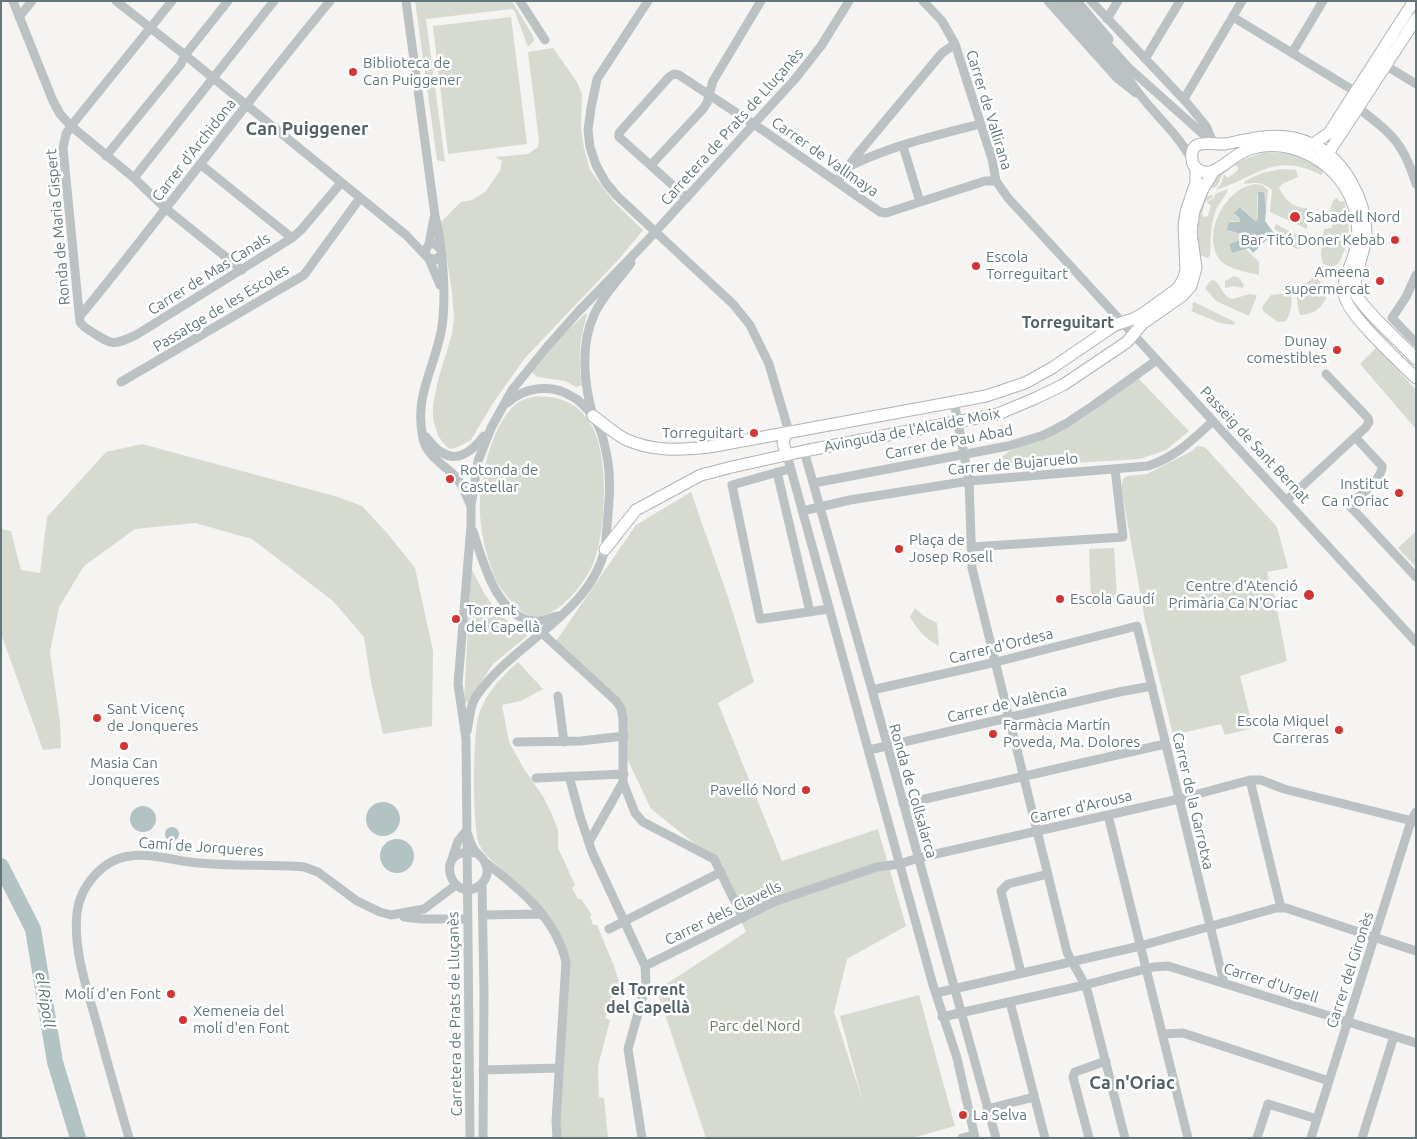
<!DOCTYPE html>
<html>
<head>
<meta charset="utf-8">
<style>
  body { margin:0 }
  #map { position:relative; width:1417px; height:1139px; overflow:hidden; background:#f5f4f2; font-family:Ubuntu,sans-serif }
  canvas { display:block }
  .frame { position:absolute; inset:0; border:2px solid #63767a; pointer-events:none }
</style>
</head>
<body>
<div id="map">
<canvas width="1417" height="1139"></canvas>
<div class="frame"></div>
</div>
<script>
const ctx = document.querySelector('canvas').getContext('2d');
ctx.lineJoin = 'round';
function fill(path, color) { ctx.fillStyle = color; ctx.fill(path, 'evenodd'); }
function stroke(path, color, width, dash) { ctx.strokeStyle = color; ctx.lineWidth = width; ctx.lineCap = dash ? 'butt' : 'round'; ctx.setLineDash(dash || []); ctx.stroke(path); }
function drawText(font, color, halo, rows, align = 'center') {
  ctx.font = font + ' Ubuntu,sans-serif'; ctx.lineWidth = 5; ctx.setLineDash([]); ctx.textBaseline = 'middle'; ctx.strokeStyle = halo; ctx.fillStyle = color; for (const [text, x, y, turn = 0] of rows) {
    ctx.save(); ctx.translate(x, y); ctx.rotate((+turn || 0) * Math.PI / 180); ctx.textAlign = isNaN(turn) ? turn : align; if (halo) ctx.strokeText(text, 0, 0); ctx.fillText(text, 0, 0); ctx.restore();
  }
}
const green = new Path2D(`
  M415 1H512L533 36 534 41 528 47 515 12 512 9 426 19 445 162 437 160Z
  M511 17 527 144 448 154 433 26Z
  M553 48 577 82 582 94 581 127 584 148 590 170 614 202 643 230 620 258 525 358 493 403 471 440 458 447 450 449 445 445 438 436 433 419V405L438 380 452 334 454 318 452 292 441 222 461 202 472 200 485 192 500 171 502 161 496 157 528 154 538 147 539 140 528 52Z
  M1267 152 1294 154 1325 170 1321 175C1274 151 1257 177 1216 190L1221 184 1224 174 1228 178 1238 170V167L1235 165 1223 174 1217 186 1214 188 1211 187C1215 168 1250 156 1267 152Z
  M1281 169 1296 170 1298 177 1282 184 1279 188C1285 200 1293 208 1307 208V229L1270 212 1272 190C1263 182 1256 182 1244 184L1245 181 1262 173Z
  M1255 184 1262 185 1268 190 1266 210 1257 194 1258 220 1255 221 1241 207 1235 215 1240 219V222L1230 221 1229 231 1241 234 1242 239 1229 244 1232 253 1246 249 1259 262V275C1249 273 1226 268 1220 260 1201 234 1225 188 1255 184Z
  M1228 189C1226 196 1219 203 1216 210 1210 225 1211 239 1210 255L1208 258 1200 255C1195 236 1196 217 1203 197L1213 195V197L1205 202 1202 214 1204 217 1208 216 1211 205 1207 203V202L1214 198 1215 194Z
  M1337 198 1340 202 1344 201C1350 221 1351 238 1342 256 1340 262 1338 265 1332 267L1323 264 1321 254 1324 229 1332 228C1332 218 1327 203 1337 198Z
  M1276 224 1302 238 1303 240V246L1299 249 1294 248 1274 228Z
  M1234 276 1239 278 1244 285 1243 288 1234 286 1225 288V281Z
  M1314 277C1321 280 1326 290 1326 298 1321 309 1313 314 1301 315L1299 313 1296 292Z
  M1214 280C1222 286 1222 296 1232 299L1250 294 1257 295 1249 316 1216 301 1205 288 1210 281Z
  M1287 293 1291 296C1293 304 1290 315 1286 321L1278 322 1264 312 1262 307 1271 295Z
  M1194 302 1235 322 1234 325 1220 323 1191 311 1193 308 1192 304Z
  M586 313 587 316C579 339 578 361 582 385L576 387 565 381 537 377 532 372 567 331Z
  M1377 347 1416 390V429L1360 364Z
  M1138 378 1189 431 1166 450 1140 459 1003 467 1000 465 999 460C1013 443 1051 437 1072 425 1095 411 1117 394 1138 378Z
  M532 397C553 395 573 400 586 417 611 446 607 531 593 564 584 585 552 627 525 614 520 611 516 606 511 601 504 593 497 584 493 573 486 554 481 534 480 514 478 484 491 425 515 405 520 400 526 399 532 397Z
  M142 444 338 497 362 506 388 534 415 568 433 651 432 726 383 734 371 682 364 637 333 601 252 539 195 523 135 529 84 566 59 607 50 652 60 722 61 748 43 750 1 634V529L11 531 21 570 40 573 47 517 106 452Z
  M1197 446 1205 447 1277 527 1288 568 1267 572 1269 581 1273 588 1287 661 1240 676 1253 728 1225 735 1221 724 1173 735 1145 620 1122 492V483L1123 479 1127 476 1147 474 1192 451Z
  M691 492 729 600 754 682 718 703 782 861 878 829 906 926 847 959 834 1012 863 1102 840 1016 919 995 955 1126 912 1138H706L657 990 746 932 714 859 651 809 624 752 619 705 554 644 636 525Z
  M1416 531V567L1398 548Z
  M1114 548 1117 598 1091 600 1089 549Z
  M471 568 484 593 493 606 507 621 516 628 523 631 527 636 493 664 467 703 464 701Z
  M915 608 924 616 937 623 939 646C925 639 918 630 910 617Z
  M518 662 543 689 521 701 502 705 509 742 524 769 544 798 552 815 558 830V848L575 885 572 888 578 899H581L592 915 590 916 593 925H597L614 966 619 982 615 988V1006H610L605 1018 610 1020 598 1066 599 1097 604 1098 608 1138H557L562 946C543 921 524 895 503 871 496 863 485 856 480 846 472 831 473 736 478 718 484 695 501 677 518 662Z`);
const water = new Path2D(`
  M1258 192H1264L1266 210 1265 221 1274 233 1253 253 1249 248 1232 253 1229 244 1242 239 1241 234 1227 230 1229 222H1240V219L1234 213 1240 207 1255 221 1258 220Z
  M366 819a17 17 0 1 1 34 0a17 17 0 1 1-34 0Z
  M130 819a13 13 0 1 1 26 0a13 13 0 1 1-26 0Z
  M165 834a7 7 0 1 1 14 0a7 7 0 1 1-14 0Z
  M380 856a17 17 0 1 1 34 0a17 17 0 1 1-34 0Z`);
const river = new Path2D(`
  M1 866 33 929 55 1062 78 1138`);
const minor = new Path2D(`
  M13 1 53 101 60 114 71 126 66 134 63 148 80 322C83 327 87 329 92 332 113 346 114 345 136 335L292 238 301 230 341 183
  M116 1 185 55 406 235 427 257 435 260 441 255
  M172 1 71 126 134 178 165 208 242 270
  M406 1 435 216C443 245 447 302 441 332 433 372 414 396 423 439 427 456 444 465 455 476 463 485 466 496 471 506
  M520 1 545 40
  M648 1 597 79 591 108 588 130 590 147 596 165 606 183 617 196 733 304 750 325 769 364 789 432
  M923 1 942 21 955 44 992 159 996 181 1008 198 1416 642
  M1048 1 1117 78 1136 93
  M1060 1 1131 82C1149 111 1176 130 1191 159
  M1068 1 1129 68 1213 143
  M1077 1 1109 39
  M1091 1 1187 103 1206 126 1212 140
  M19 17 32 1
  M1233 17 1356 92
  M1107 19 1118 1
  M1292 53 1323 1
  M1145 59 1180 1
  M1380 62 1416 84
  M1184 99 1242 1
  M1358 108C1392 133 1404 144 1416 184
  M903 146 920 202
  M106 156 181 64 185 55 228 1
  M200 164 292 238
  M651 165 703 109 707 103 713 81 761 1
  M850 166C890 146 937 135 980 124
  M134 178 274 1
  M838 181 856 156 942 53 955 44
  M687 198 619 137V133L669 77 674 74 679 75 764 131 880 212 886 213 985 181H996
  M429 244 434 218
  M427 257 425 251 429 244H436L441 250
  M429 259 440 285
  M1416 275 1406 297 1392 318 1416 343
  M80 316C165 213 244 104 330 1
  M121 382 304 275 360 198
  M954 402 969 481 972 568 1067 952C1074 967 1083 978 1088 993L1125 1138
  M507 403C524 387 552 383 573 397 581 401 587 409 593 416
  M426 437C446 464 464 462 484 436
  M1355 437 1382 466C1383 479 1359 496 1349 505L1416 577
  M804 451 872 690 996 1138
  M787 455 933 985 957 1058 975 1138
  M789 469 732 485 760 619 829 609
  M777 472 810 612
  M814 483 1008 446 1044 435 1067 423 1094 405 1157 360
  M1287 500 1366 427 1369 422 1368 418 1326 374
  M802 511 850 500 969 481 1148 466C1176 457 1192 440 1213 421
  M473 531C482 560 499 624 539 621 546 620 552 617 558 616
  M972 547 1123 537 1115 469
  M542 633 616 701 621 708 623 719V782L589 842
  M872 690 996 662 1137 626 1224 983
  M558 696 564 742
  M467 731C469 721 470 706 475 698 510 644 589 616 605 549 606 542 606 534 607 526 609 505 611 484 608 462 606 451 604 440 600 429 598 425 595 420 593 416 584 385 580 345 594 315 602 296 619 280 631 263
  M517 742 581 741 624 736
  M869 750 1119 692 1152 686
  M569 776 580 816 592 852 645 966 646 985 628 1049 642 1138
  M536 778 624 774
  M1250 780 1281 908
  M623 782 635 813 643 822 714 859 743 918
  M903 804 1165 744
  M1108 815 1188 1138
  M468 835C470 841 472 849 477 853 482 858 486 861 487 869 488 876 484 882 479 886 450 905 432 845 476 853
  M452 859 458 841 466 831
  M485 862C520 889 556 918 566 962L556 1121 557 1138
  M482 884 484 993 483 1138
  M483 915 542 914
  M404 917 422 919H467
  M609 929 721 872
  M645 966 776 901 877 867 900 864 918 858 1179 799 1250 780H1261L1284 789 1416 822
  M1021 973 1001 891 1008 884 1048 874
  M936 993 1140 946 1276 908H1286L1416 951
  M1010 1002 1045 1138
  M942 1017 1085 985 1153 967 1168 966 1416 1043
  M1162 1034 1183 1033 1329 1081
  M483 1070 559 1068
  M987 1109 1034 1097
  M129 1138C118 1100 107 1062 97 1024 87 989 73 950 77 913 80 886 103 859 130 856 150 853 171 860 190 862 228 867 266 864 304 867L318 872 357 901 380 912 391 915 424 909 456 885
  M470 1138 466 739 458 684 471 525V506L478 461 491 428 512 390 547 347 578 312 646 242 795 79 821 46 849 1
  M962 1138 974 1135
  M1089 1138 1073 1077 1075 1072 1106 1061
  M1257 1138 1268 1104 1317 1119
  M1311 1138 1411 821 1416 812
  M1362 1138 1394 1036`);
const major = new Path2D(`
  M1313 144 1329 133 1414 1
  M1321 156 1327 155 1416 19
  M1416 359C1404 346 1361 307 1356 294 1351 282 1365 252 1366 236 1367 201 1344 158 1312 144 1291 134 1266 135 1245 140 1238 141 1232 143 1225 144 1213 145 1189 137 1192 159 1192 169 1205 175 1213 171 1225 166 1234 155 1247 150 1276 139 1306 149 1329 168 1353 189 1364 224 1354 255 1350 269 1341 282 1345 297 1349 316 1400 362 1416 378
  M593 416C604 424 614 433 625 439 653 452 680 450 709 447L954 402 986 396 1025 383 1052 368 1115 325 1133 319 1141 315 1177 289 1183 280 1186 270 1184 225 1186 212 1196 182V168
  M786 433 783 443 787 455
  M605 549 636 510 701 475 732 467 804 451 998 414 1036 398 1063 385 1127 342 1142 324 1182 296 1191 286 1196 268 1191 232 1194 211 1202 191 1213 172`);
const markers = [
  [353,72,5,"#d43433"],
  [1295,217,6,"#d43433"],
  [1395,240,5,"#d43433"],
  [976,266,5,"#d43433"],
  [1380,281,5,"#d43433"],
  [1337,350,5,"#d43433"],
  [754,433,5,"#d43433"],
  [450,479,5,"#d43433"],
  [1399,493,5,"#d43433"],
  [899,549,5,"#d43433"],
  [1309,595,6,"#d43433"],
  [1060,599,5,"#d43433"],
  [456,619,5,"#d43433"],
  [97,718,5,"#d43433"],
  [1339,730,5,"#d43433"],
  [993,734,5,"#d43433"],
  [124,746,5,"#d43433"],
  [806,790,5,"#d43433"],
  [171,994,5,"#d43433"],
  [183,1020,5,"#d43433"],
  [963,1115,5,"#d43433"]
];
const poiNames = [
  ["Biblioteca de",363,63],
  ["Can Puiggener",363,80],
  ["Sabadell Nord",1306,217],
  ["Bar Titó Doner Kebab",1385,240,"right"],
  ["Escola",986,257],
  ["Torreguitart",986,274],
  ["Ameena",1370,272,"right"],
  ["supermercat",1370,289,"right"],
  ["Dunay",1327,341,"right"],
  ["comestibles",1327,358,"right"],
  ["Torreguitart",744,433,"right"],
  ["Rotonda de",460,470],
  ["Castellar",460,487],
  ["Institut",1389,484,"right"],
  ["Ca n'Oriac",1389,501,"right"],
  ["Plaça de",909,540],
  ["Josep Rosell",909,557],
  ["Centre d'Atenció",1298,586,"right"],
  ["Primària Ca N'Oriac",1298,603,"right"],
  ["Escola Gaudí",1070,599],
  ["Torrent",466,610],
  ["del Capellà",466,627],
  ["Sant Vicenç",107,709],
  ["de Jonqueres",107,726],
  ["Escola Miquel",1329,721,"right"],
  ["Carreras",1329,738,"right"],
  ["Farmàcia Martín",1003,725],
  ["Poveda, Ma. Dolores",1003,742],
  ["Masia Can",124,763,"center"],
  ["Jonqueres",124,780,"center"],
  ["Pavelló Nord",796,790,"right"],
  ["Molí d'en Font",161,994,"right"],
  ["Xemeneia del",193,1011],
  ["molí d'en Font",193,1028],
  ["La Selva",973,1115]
];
const streetNames = [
  ["Carrer de Vallirana",989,110,73],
  ["Carretera de Prats de Lluçanès",732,127,-48],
  ["Carrer d'Archidona",194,150,-52],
  ["Carrer de Vallmaya",825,157,35],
  ["Ronda de Maria Gispert",58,227,-95],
  ["Carrer de Mas Canals",209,274,-32],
  ["Passatge de les Escoles",221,308,-31],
  ["Avinguda de l'Alcalde Moix",912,430,-11],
  ["Carrer de Pau Abad",949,442,-11],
  ["Passeig de Sant Bernat",1255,445,47],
  ["Carrer de Bujaruelo",1013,464,-5],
  ["Carrer d'Ordesa",1001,646,-14],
  ["Carrer de València",1007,704,-13],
  ["Ronda de Collsalarca",913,791,74],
  ["Carrer de la Garrotxa",1193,801,77],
  ["Carrer d'Arousa",1081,807,-13],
  ["Camí de Jorqueres",201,847,4],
  ["Carrer dels Clavells",723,913,-26],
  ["Carrer del Gironès",1350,970,-72],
  ["Carrer d'Urgell",1271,983,18],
  ["Carretera de Prats de Lluçanès",455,1014,-91]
];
const parkNames = [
  ["Parc del Nord",755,1026]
];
const neighbourhoodNames = [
  ["Torreguitart",1068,323],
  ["el Torrent",648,990],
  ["del Capellà",648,1008]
];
const waterNames = [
  ["el Ripoll",45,1000,81]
];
const quarterNames = [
  ["Can Puiggener",307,129],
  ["Ca n'Oriac",1132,1083]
];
fill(green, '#d6dad1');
fill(water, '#b3c2c3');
stroke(river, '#b3c2c3', 16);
stroke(major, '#aeb4b6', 13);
stroke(minor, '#bcc2c3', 9);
stroke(major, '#fff', 11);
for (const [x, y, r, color] of markers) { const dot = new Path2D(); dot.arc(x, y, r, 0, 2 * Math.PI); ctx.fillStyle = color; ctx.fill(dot); stroke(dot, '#fff', 2); }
drawText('15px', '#63767a', '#fff', poiNames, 'left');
drawText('15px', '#63767a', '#fff', streetNames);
drawText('15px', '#6d7865', '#fff', parkNames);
drawText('bold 16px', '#546266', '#fff', neighbourhoodNames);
drawText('italic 16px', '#5e7676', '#fff', waterNames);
drawText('bold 18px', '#546266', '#fff', quarterNames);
</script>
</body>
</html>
